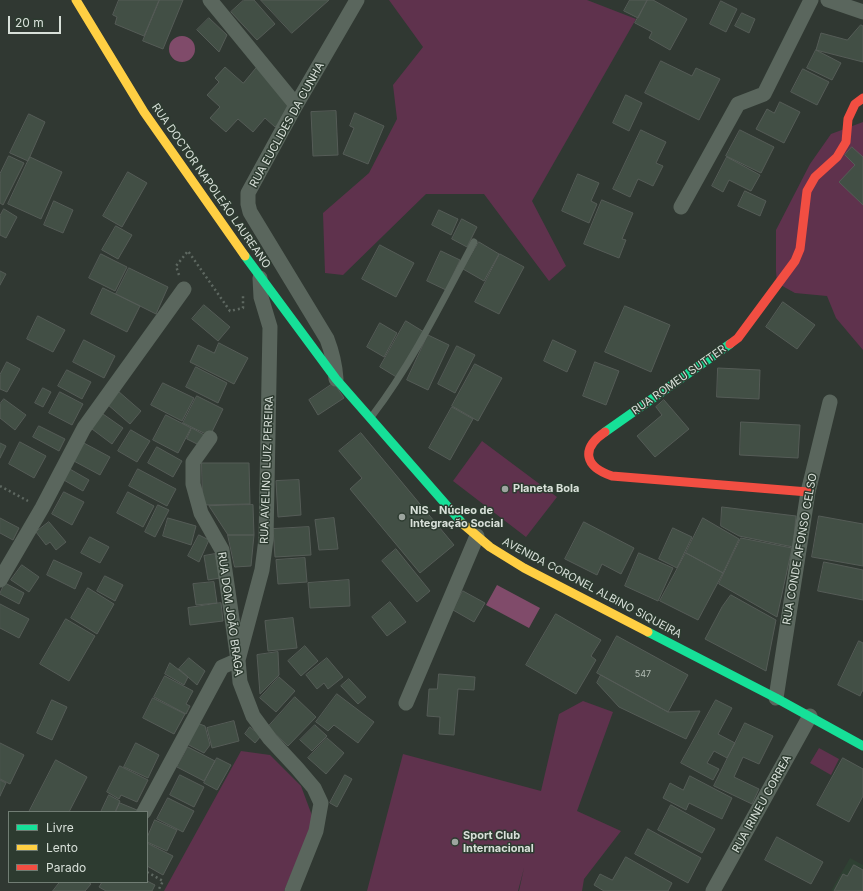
<!DOCTYPE html>
<html>
<head>
<meta charset="utf-8">
<style>
  body { margin:0 }
  #map { position:relative; width:863px; height:891px; overflow:hidden; background:#303832; font-family:Inter,sans-serif }
  canvas { display:block }
  .legend { position:absolute; left:8px; top:811px; width:140px; height:72px; box-sizing:border-box; background:#2d3b30; border:1px solid #717d74; margin:0; padding:5px 7px; list-style:none; font-size:12px; color:#d8e0d9 }
  .legend li { display:flex; align-items:center; gap:8px; height:20px }
  .legend b { width:20px; border:1px solid #717d74 }
  .scale { position:absolute; left:8px; top:16px; width:53px; height:18px; box-sizing:border-box; border:2px solid #d8e0d9; border-top:0; padding-left:5px; font-size:12px; line-height:14px; white-space:nowrap; color:#d8e0d9; -webkit-text-stroke:3px #2d3b30; paint-order:stroke }
</style>
</head>
<body>
<div id="map">
<canvas width="863" height="891"></canvas>
<ul class="legend">
<li><b style="height:5px;background:#16e098"></b>Livre</li>
<li><b style="height:5px;background:#ffcf43"></b>Lento</li>
<li><b style="height:5px;background:#f24e42"></b>Parado</li>
</ul>
<div class="scale">20 m</div>
</div>
<script>
const ctx = document.querySelector('canvas').getContext('2d');
ctx.lineJoin = 'round';
function fill(path, color) { ctx.fillStyle = color; ctx.fill(path, 'evenodd'); }
function stroke(path, color, width, dash) { ctx.strokeStyle = color; ctx.lineWidth = width; ctx.lineCap = dash ? 'butt' : 'round'; ctx.setLineDash(dash || []); ctx.stroke(path); }
function drawText(font, color, halo, rows, align = 'center') {
  ctx.font = font + ' Inter,sans-serif'; ctx.lineWidth = 3; ctx.setLineDash([]); ctx.textBaseline = 'middle'; ctx.strokeStyle = halo; ctx.fillStyle = color; for (const [text, x, y, turn = 0] of rows) {
    ctx.save(); ctx.translate(x, y); ctx.rotate((+turn || 0) * Math.PI / 180); ctx.textAlign = isNaN(turn) ? turn : align; if (halo) ctx.strokeText(text, 0, 0); ctx.fillText(text, 0, 0); ctx.restore();
  }
}
const built = new Path2D(`
  M850 858 863 865V891H831Z`);
const green = new Path2D(`
  M389 0H587L636 19 532 201 566 266 549 281 484 194H426L343 275 325 273 323 213 369 173 397 119 393 85 423 47Z
  M863 122V350L836 318 827 296 795 293 777 283 776 271V230L810 164 831 134Z
  M482 441 557 497 526 537 453 481Z
  M583 701 613 712 577 811 621 831 584 879 582 891H519L524 868 518 891H367L403 754 541 791 559 714Z
  M819 748 839 759 831 775 810 763Z
  M241 751 270 755 301 786 314 821 284 891H164Z`);
const water = new Path2D(`
  M169 49a13 13 0 1 1 26 0a13 13 0 1 1-26 0Z
  M497 585 540 608 529 628 486 605Z`);
const building = new Path2D(`
  M119 0H159L144 36 115 24 117 17 113 15Z
  M160 0H183L163 49 143 41Z
  M244 0H254L275 24 257 40 231 12Z
  M261 0H329L292 33Z
  M630 0H647L638 18 624 11Z
  M648 0H653L687 19 670 50 649 38 652 32 635 23Z
  M721 1 737 9 726 32 710 24Z
  M742 13 755 19 749 33 735 26Z
  M209 18 227 35 219 52 197 30Z
  M861 25 863 26V62L816 50 821 33 847 40Z
  M816 50 841 63 832 80 807 68Z
  M661 61 692 76 696 68 720 79 699 120 645 93Z
  M258 66 294 106 275 127 265 118 253 132 238 119 226 132 210 118 220 107 207 95 219 82 215 78 225 67 243 83Z
  M803 69 829 82 817 105 791 92Z
  M626 95 642 103 629 131 613 123Z
  M780 102 800 112 784 143 756 129 767 109 774 113Z
  M336 111 338 155 313 156 311 112Z
  M355 113 384 126 368 164 343 154 354 128 350 126Z
  M29 114 45 122 28 161 10 153Z
  M641 130 666 142 656 163 663 166 653 186 638 179 630 197 613 189Z
  M740 130 774 147 761 173 726 156Z
  M852 147 863 157V205L839 182 855 165 845 155Z
  M9 156 24 163 3 205 0 203V174Z
  M30 157 62 172 41 219 8 204Z
  M727 157 760 175 751 191 729 180 723 192 712 186Z
  M128 172 147 183 122 227 103 216Z
  M578 174 599 183 591 201 597 204 589 223 562 211Z
  M745 191 766 201 760 216 738 206Z
  M602 200 633 213 622 239 626 240 619 258 584 244Z
  M54 201 73 210 63 233 44 225Z
  M4 209 17 217 6 238 0 235V216Z
  M439 210 458 219 451 235 432 225Z
  M462 219 477 227 467 247 452 239Z
  M116 226 132 235 118 259 102 250Z
  M479 242 499 254 484 281 463 269Z
  M380 245 414 263 396 297 362 279Z
  M441 251 460 260 446 290 427 281Z
  M101 254 127 267 115 291 89 278Z
  M500 254 524 267 499 314 475 302Z
  M129 268 168 287 156 314 116 294Z
  M0 271 6 274 0 285Z
  M103 288 140 306 127 332 91 314Z
  M783 302 815 325 797 349 766 327Z
  M204 305 230 327 218 341 192 319Z
  M625 306 670 325 651 372 605 352Z
  M38 316 65 330 53 352 27 339Z
  M406 321 424 332 398 378 380 367Z
  M380 323 397 333 384 357 367 347Z
  M428 335 449 345 428 390 407 380Z
  M84 340 115 356 104 378 73 362Z
  M553 340 576 351 567 372 544 361Z
  M219 343 248 358 234 384 190 362 198 345 214 353Z
  M457 346 475 355 455 393 438 384Z
  M7 362 20 369 7 392 0 389V375Z
  M595 362 619 371 606 405 583 396Z
  M475 364 502 378 478 421 452 406Z
  M196 367 227 383 218 403 186 387Z
  M718 368 760 370 759 399 717 397Z
  M67 370 91 382 82 399 58 386Z
  M163 383 194 398 182 421 151 405Z
  M334 383 344 398 318 415 309 400Z
  M43 388 51 392 43 407 35 403Z
  M118 391 141 411 130 424 107 404Z
  M60 392 83 404 72 425 49 413Z
  M197 396 223 409 210 436 183 423Z
  M4 399 26 415 15 430 0 418V404Z
  M664 400 689 429 655 457 637 436 662 415 656 407Z
  M452 407 473 419 450 460 429 448Z
  M103 414 123 428 112 444 92 429Z
  M166 415 191 428 178 453 153 440Z
  M741 422 800 425 798 458 740 455Z
  M39 426 65 439 59 451 33 437Z
  M192 428 206 436 201 446 187 439Z
  M131 430 150 441 137 462 118 451Z
  M361 433 454 545 420 573 350 489 362 478 339 451Z
  M20 442 46 456 34 478 9 464Z
  M82 442 110 457 100 475 72 460Z
  M0 443 6 446 0 458Z
  M157 447 182 461 173 477 148 463Z
  M202 463H249L250 504 203 505Z
  M68 468 89 480 83 491 62 479Z
  M138 469 176 489 167 506 129 486Z
  M299 480 301 515 278 517 276 481Z
  M64 492 84 502 72 525 52 514Z
  M128 492 154 506 143 527 117 513Z
  M158 505 169 510 155 537 145 532Z
  M253 505 254 535H228L209 506Z
  M722 507 796 516 793 547 739 536 721 526Z
  M819 516 863 524V566L812 557Z
  M0 518 19 528 13 540 0 533Z
  M168 518 196 526 191 545 163 536Z
  M334 518 338 549 319 550 315 520Z
  M703 518 739 539 723 573 686 553Z
  M49 522 66 542 56 550 50 542 46 545 36 532Z
  M584 522 634 548 621 574 602 564 597 575 565 559Z
  M309 527 311 555 275 557 273 529Z
  M673 528 692 537 677 568 659 559Z
  M199 535 209 540 199 562 188 556Z
  M228 535H254L251 566 235 567Z
  M90 537 109 547 100 563 81 553Z
  M741 538 792 548 777 617 719 584Z
  M396 549 430 591 417 602 382 561Z
  M639 553 673 568 658 601 625 586Z
  M686 553 723 573 698 620 660 601Z
  M215 554 220 578 208 580 204 556Z
  M305 558 307 582 278 584 276 560Z
  M54 560 82 573 75 589 47 575Z
  M824 562 863 570V600L818 591Z
  M22 565 39 577 29 592 11 580Z
  M105 576 123 585 115 601 97 591Z
  M349 580 350 606 310 608 308 583Z
  M214 582 217 603 196 605 193 584Z
  M5 583 24 593 19 604 0 594Z
  M88 588 114 604 97 634 71 618Z
  M463 591 485 603 474 622 453 610Z
  M731 595 776 620 766 671 705 639 722 607Z
  M390 602 406 622 387 636 372 617Z
  M221 603 223 621 190 625 188 608Z
  M0 604 29 619 19 638 0 628Z
  M556 614 601 640 591 656 596 660 576 694 526 665Z
  M293 618 297 648 268 651 265 621Z
  M66 619 95 636 69 681 40 664Z
  M617 636 688 675 668 712 597 673Z
  M859 641 863 643V691H862L860 696 838 685Z
  M305 646 318 661 301 676 288 661Z
  M278 652 279 675 260 694 257 655Z
  M189 658 205 671 197 685 179 669Z
  M327 658 343 677 328 689 324 683 317 689 306 675Z
  M170 663 188 677 184 685 165 674Z
  M439 674 475 677 474 690 458 689 454 735 439 734 440 717 427 716 429 689H437Z
  M601 675 668 712 700 711 686 739 619 707 597 683Z
  M165 676 193 691 186 704 190 706 186 714 154 697Z
  M279 677 295 691 276 712 260 698Z
  M349 679 366 697 358 704 341 686Z
  M337 694 374 722 358 743 334 725 328 731 316 722Z
  M295 697 316 717 288 746 268 727Z
  M153 698 185 714 174 734 143 718Z
  M52 700 67 707 52 740 37 733Z
  M716 700 732 708 718 734 735 743 727 758 714 751 707 763 719 769 713 780 681 763Z
  M234 721 239 741 212 748 207 728Z
  M197 723 205 726 210 745 204 753 187 744Z
  M745 723 773 736 759 764 743 757 734 777 759 789 752 804 714 786Z
  M315 725 327 736 312 751 300 740Z
  M250 727 261 736 255 743 245 734Z
  M327 738 344 753 326 774 308 758Z
  M0 743 24 755 10 784 0 779Z
  M136 743 159 755 148 778 124 767Z
  M188 747 215 761 204 781 177 767Z
  M217 758 231 765 217 790 204 783Z
  M843 758 863 769V796L849 822 817 805Z
  M56 760 87 777 69 812H29Z
  M120 766 148 780 137 802 121 795 119 799 107 792Z
  M180 775 204 787 194 807 170 795Z
  M345 775 352 779 337 807 330 803Z
  M690 776 732 798 722 819 689 803 686 810 663 798 670 783 683 790Z
  M0 780 6 783 0 796Z
  M109 795 120 801 115 812H101Z
  M168 798 194 811 183 832 157 819Z
  M120 803 137 810 136 812H116Z
  M671 805 715 829 702 853 658 830Z
  M155 820 177 830 167 851 147 842V838Z
  M648 829 701 858 688 883 635 854Z
  M777 837 823 862 811 884 765 860Z
  M147 843 173 856 163 875 147 866Z
  M626 857 672 883 668 891H604L594 885 600 874 612 880Z
  M854 865 863 870V891H834L843 874 847 876Z
  M147 881 155 885 152 891H106L99 887 102 882Z
  M60 882H88L91 884 85 891H53Z`);
const path = new Path2D(`
  M179 275 176 266 188 251 230 311 243 308V296
  M0 486 28 501
  M147 872 163 881 158 891`);
const lane = new Path2D(`
  M372 416C413 362 442 302 474 242`);
const street = new Path2D(`
  M210 0 296 105
  M828 0 863 12
  M681 207 738 104 764 94 811 0
  M336 379C335 364 332 352 327 339L250 212 248 204V193L296 105 357 0
  M210 438 193 462V484L201 513 222 550 238 660 240 682 253 716 270 739 297 768 314 788 321 803 316 831 292 891
  M0 580 42 508 84 428 184 289
  M776 698 808 492 830 402
  M406 703 477 536
  M144 812 222 667 238 660 262 570 266 539 270 327 261 297 260 278
  M713 891 810 716`);
const fast = new Path2D(`
  M245 256 336 379 463 524
  M605 432 730 344
  M648 632 776 698 863 746`);
const slow = new Path2D(`
  M76 0 144 112 245 256
  M463 524 490 547 524 568 648 632`);
const jam = new Path2D(`
  M730 344 738 338 795 261 800 249 807 191 815 177 837 157 846 142 848 119 855 104 863 98
  M605 432C580 449 585 467 612 476L808 492`);
const markers = [
  [505,489,4,"#9da59f"],
  [402,517,4,"#9da59f"],
  [455,842,4,"#9da59f"]
];
const numberNames = [
  ["547",643,674]
];
const streetNames = [
  ["RUA EUCLIDES DA CUNHA",287,125,-61],
  ["RUA DOCTOR NAPOLEÃO LAUREANO",211,186,55],
  ["RUA ROMEU SUTTER",679,380,-35],
  ["RUA AVELINO LUIZ PEREIRA",267,470,-88],
  ["RUA CONDE AFONSO CELSO",800,549,-80],
  ["AVENIDA CORONEL ALBINO SIQUEIRA",592,588,28],
  ["RUA DOM JOÃO BRAGA",230,614,82],
  ["RUA IRINEU CORREA",762,804,-61]
];
const poiNames = [
  ["Planeta Bola",513,489],
  ["NIS - Núcleo de",410,511],
  ["Integração Social",410,524],
  ["Sport Club",463,836],
  ["Internacional",463,849]
];
fill(built, '#2f4133');
fill(green, '#5f324d');
fill(water, '#804b6a');
fill(building, '#424f45');
stroke(building, '#555c57', 1);
stroke(path, '#5e6861', 2.5, [2, 3]);
stroke(lane, '#5a665d', 7);
stroke(street, '#5a665d', 15);
stroke(fast, '#16e098', 9);
stroke(slow, '#ffcf43', 9);
stroke(jam, '#f24e42', 9);
for (const [x, y, r, color] of markers) { const dot = new Path2D(); dot.arc(x, y, r, 0, 2 * Math.PI); ctx.fillStyle = color; ctx.fill(dot); stroke(dot, '#2d3b30', 1.5); }
drawText('9px', '#b2bcb4', null, numberNames);
drawText('11px', '#d8e0d9', '#2d3b30', streetNames);
drawText('bold 11px', '#d8e0d9', '#2d3b30', poiNames, 'left');
</script>
</body>
</html>
